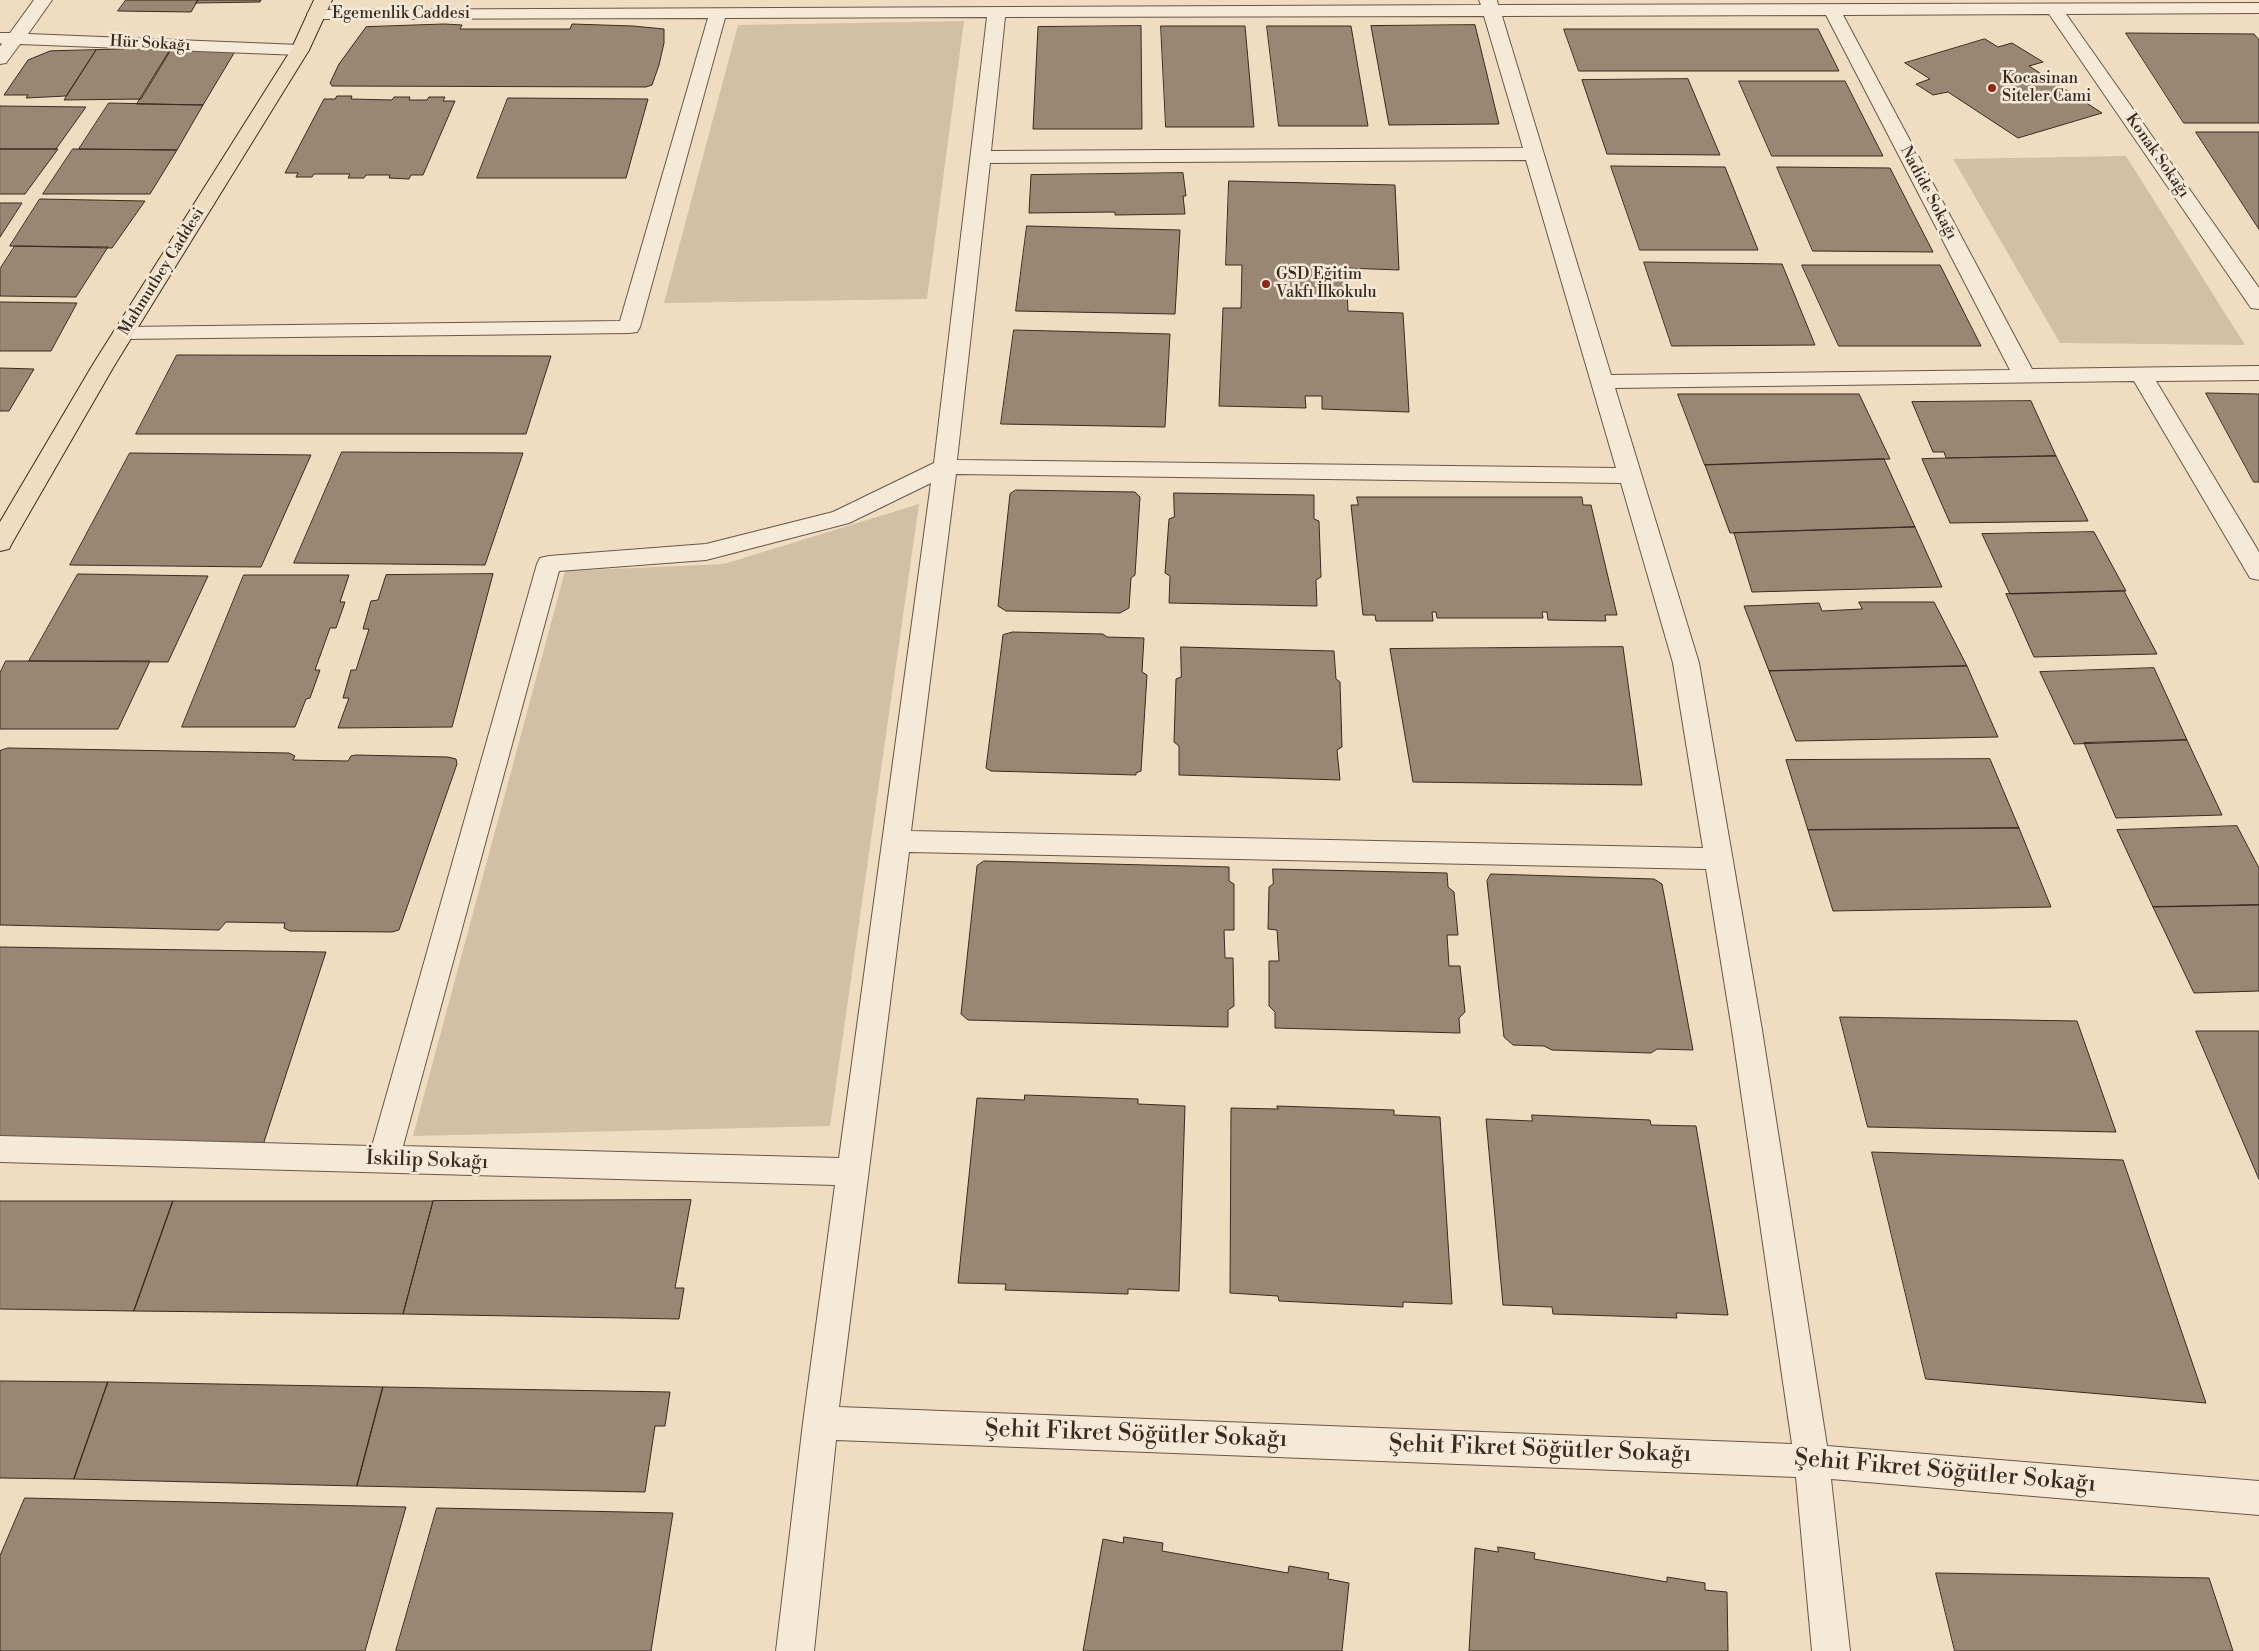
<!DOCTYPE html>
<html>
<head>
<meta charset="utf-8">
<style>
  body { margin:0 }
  canvas { display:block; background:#f0ddc1 }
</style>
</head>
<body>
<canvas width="2259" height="1651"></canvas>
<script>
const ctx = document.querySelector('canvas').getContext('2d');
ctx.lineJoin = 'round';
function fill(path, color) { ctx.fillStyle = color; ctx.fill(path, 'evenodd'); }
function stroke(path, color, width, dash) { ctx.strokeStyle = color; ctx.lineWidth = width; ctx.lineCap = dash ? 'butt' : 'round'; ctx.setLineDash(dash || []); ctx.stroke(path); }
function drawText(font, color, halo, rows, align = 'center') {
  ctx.font = font + ' "Libre Bodoni",serif'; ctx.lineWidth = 5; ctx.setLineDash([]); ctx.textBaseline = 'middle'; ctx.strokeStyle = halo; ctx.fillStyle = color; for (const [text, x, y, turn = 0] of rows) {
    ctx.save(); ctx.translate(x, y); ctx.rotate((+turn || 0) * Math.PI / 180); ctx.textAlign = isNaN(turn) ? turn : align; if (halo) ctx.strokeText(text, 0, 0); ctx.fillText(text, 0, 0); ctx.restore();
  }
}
const green = new Path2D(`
  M964 21 927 299 664 303 738 25Z
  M2126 156 2245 345 2060 343 1953 159Z
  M919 504 830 1126 413 1136 565 571 724 564Z`);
const building = new Path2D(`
  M126 0H198L191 12 118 11Z
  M198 0H261L260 2 196 3Z
  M445 24 462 25 460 29H570L572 24 633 26 664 29V43L659 65 652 85 646 87 332 86 330 83 339 64 366 27Z
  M1475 25 1499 124 1389 125 1371 26Z
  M1141 26 1142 129H1033L1038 27Z
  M1161 26H1245L1254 127H1166Z
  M1267 26H1351L1368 126H1279Z
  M1564 29H1818L1839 71H1579Z
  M2126 33 2254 34 2259 40V123H2184Z
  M1985 39 1998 47 2012 43 2043 62 2029 66 2102 113 2018 138 1948 92 1933 95 1916 84 1930 79 1905 63Z
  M172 47 237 48 203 105 137 104Z
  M172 48 141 99 64 100 96 50Z
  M96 50 66 96 26 98 28 95H4L28 60 50 51Z
  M1688 79 1720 155 1607 154 1582 80Z
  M1739 81H1845L1883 156H1772Z
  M337 96H352L351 99 392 100 394 97H410L409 100H427L429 97H445L443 101H455L423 175H411L409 179 389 178 390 175H366L364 178H348L350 174H314L312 177H296L298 173H285L324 99H335Z
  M508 98 648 99 626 178H477Z
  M109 103 203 105 177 150 79 149Z
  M0 106 86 107 56 149H0Z
  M2196 132H2259V229Z
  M0 149H58L25 194H0Z
  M73 149 177 150 150 194H43Z
  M1611 166 1725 167 1758 250H1640Z
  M1777 167 1890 168 1933 252 1813 251Z
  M1183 173 1186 196H1183L1185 214 1115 215V212L1029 213 1031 175Z
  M1229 181 1395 185 1399 270 1346 268 1348 311 1403 313 1409 412 1322 409V396H1305L1306 408 1219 406 1223 308H1241L1242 265H1226Z
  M40 199 145 201 112 248 10 246Z
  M0 203H22L0 237Z
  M1027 226 1180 230 1175 314 1016 311Z
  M15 246 108 247 76 297 0 296V269Z
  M1644 262 1782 264 1815 345 1672 346Z
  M1802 265H1940L1981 346H1839Z
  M0 302 77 303 51 351H0Z
  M1014 330 1170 334 1165 427 1001 424Z
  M177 355 551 356 526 434H136Z
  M0 368 34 369 9 411H0Z
  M2206 393 2259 394V482H2254Z
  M1678 394H1859L1890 459 1705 465Z
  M2031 401 2056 456 1946 458 1944 452H1933L1912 402Z
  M342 452 523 453 485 565 294 563Z
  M130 453 311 455 261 567 70 565Z
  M2056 456 2088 521 1950 523 1922 459Z
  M1884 459 1915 527 1730 533 1705 465Z
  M1016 490 1135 492 1140 497 1135 575 1131 578 1129 608 1120 613 1006 611 998 606 1010 494Z
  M1174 493 1314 495V519L1319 521 1321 577 1316 580 1317 606 1169 603 1170 576 1165 573 1169 519 1174 517Z
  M1357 497H1582L1583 505H1591L1617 615H1605L1606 621 1548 620 1547 612H1542L1543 618H1437L1436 612H1432L1433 621H1376L1375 615H1363L1351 505H1358Z
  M1915 527 1942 587 1752 592 1734 533Z
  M2094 532 2126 591 2010 594 1982 534Z
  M78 574 208 576 168 662 29 661Z
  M493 574 452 727 338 728 349 698H343L351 670H356L369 629H363L371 601 378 600 386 575Z
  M244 575H349L340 602H345L336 628H330L315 670H320L310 698 306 699 295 727H182Z
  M2124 591 2157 654 2034 657 2006 594Z
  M1859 602H1934L1967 666 1769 671 1744 606 1819 603 1822 611 1862 609Z
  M1013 632 1103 634 1107 637 1144 638 1142 672 1147 675 1141 771 1136 773V775L991 771 986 768 1003 635Z
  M1181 647 1334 651 1336 679 1340 682 1342 747 1337 750 1340 780 1179 775V746L1174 742 1176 679 1181 677Z
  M1623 647 1642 785 1413 782 1390 649Z
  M6 661H150L118 729H0V673Z
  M1967 666 1998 737 1796 741 1769 671Z
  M2154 668 2187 740 2074 744 2040 672Z
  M2187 740 2222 815 2116 818 2084 743Z
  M8 748 289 753 295 756 293 760 348 761 351 756 356 755 448 757 456 759 457 764 399 930 392 932 290 931 284 928 285 923 226 922 219 930 0 925V751Z
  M1990 759 2019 828 1808 830 1786 760Z
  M2237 826 2259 868V905L2153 907 2117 830Z
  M2019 828 2051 907 1833 911 1808 830Z
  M984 861 1229 867V881L1234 884V930H1224L1225 958H1233L1234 1006 1228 1010V1027L968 1020 961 1014 977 866Z
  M1273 869 1447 873 1448 887 1454 892 1458 935H1447L1449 966H1460L1465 1012 1459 1018 1460 1033 1275 1028V1012L1269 1006V961H1279L1277 930 1268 929 1269 887 1273 884Z
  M1491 874 1654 879 1662 884 1693 1050 1657 1049 1651 1053 1552 1050 1544 1046 1513 1045 1504 1037 1487 881Z
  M2259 905V991L2194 993 2153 907Z
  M0 947 326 952 263 1145 0 1142Z
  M1840 1017 2077 1021 2116 1132 1868 1127Z
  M2196 1031H2259V1179Z
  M1025 1095 1138 1099V1104L1185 1106 1179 1291 1128 1289V1294L1005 1290 1006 1284 958 1283 977 1098 1024 1100Z
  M1277 1106 1394 1110V1115L1440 1117 1452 1304 1403 1302V1307L1279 1301 1278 1296 1230 1293 1231 1108 1278 1109Z
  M1532 1115 1650 1120 1651 1125 1696 1126 1728 1315 1676 1313 1677 1318 1553 1314 1552 1307 1503 1305 1486 1119 1532 1121Z
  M1872 1152 2123 1160 2206 1403 1926 1379Z
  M691 1200 675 1288H684L679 1319 403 1314 433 1201Z
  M0 1201H173L134 1311 0 1309Z
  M173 1201H433L403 1314 134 1311Z
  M0 1381 108 1382 74 1479 0 1478Z
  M108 1382 383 1387 357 1486 74 1479Z
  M383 1387 670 1392 665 1426H655L645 1492 357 1486Z
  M25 1498 406 1507 365 1651H0V1556Z
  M437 1508 673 1513 651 1651H396Z
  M1124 1537 1163 1543 1162 1551 1288 1573 1289 1566 1329 1573 1328 1579 1349 1583 1342 1651H1083L1103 1539 1123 1543Z
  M1498 1547 1535 1553 1534 1559 1667 1582V1577L1705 1583V1590L1727 1592 1728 1651H1469L1475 1548 1498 1552Z
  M1936 1573 2209 1578 2233 1651H1955Z`);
const minor = new Path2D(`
  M34 0H52L28 34 300 45 306 46 309 50 306 54 300 55 20 44 6 63 0 64V46L2 44 0 43V33H10Z
  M1479 0H1497L1498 5 2259 3V13L2066 14 2259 288V309L2251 308 2049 14 1843 15 2032 369 2259 366V380L2156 381 2259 552V580L2250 578 2134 381 1615 388 1699 663 1762 1030 1827 1446 2259 1481V1515L1831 1479 1850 1651H1812L1796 1477 836 1440 814 1651H776L803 1423 835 1185 0 1162V1136L372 1146 537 564 540 558 549 556 706 544 833 512 934 463 987 17 725 18 640 327 637 332 629 333 124 339 116 338 113 333 116 328 124 327 620 321 708 18 316 19 310 18 307 14 310 10 1481 5ZM1826 15 2010 370 1611 375 1502 16ZM1484 16 1523 148 991 151 1005 17ZM1526 160 1616 468 957 460 990 163ZM956 474 1621 483 1673 663 1703 848 911 831ZM931 483 839 1158 403 1146 559 571 706 560 849 523ZM909 852 1706 869 1732 1030 1792 1444 839 1407Z`);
const major = new Path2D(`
  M314 0H332L309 50 114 366 12 543 9 549 0 551V522L92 366 291 50Z`);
const markers = [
  [1992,88,5,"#8f2418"],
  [1266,284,5,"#8f2418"]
];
const farStreetnames = [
  ["Egemenlik Caddesi",401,14],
  ["Hür Sokağı",150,44,3],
  ["Konak Sokağı",2157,156,55],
  ["Nadide Sokağı",1928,193,62],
  ["Mahmutbey Caddesi",162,272,-58]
];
const farPoinames = [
  ["Kocasinan",2002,79],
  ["Siteler Cami",2002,97],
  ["GSD Eğitim",1276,275],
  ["Vakfı İlkokulu",1276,293]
];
const streetNames = [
  ["İskilip Sokağı",427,1161,2]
];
const nearStreetnames = [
  ["Şehit Fikret Söğütler Sokağı",1136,1435,2],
  ["Şehit Fikret Söğütler Sokağı",1540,1450,2],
  ["Şehit Fikret Söğütler Sokağı",1945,1472,5]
];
fill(green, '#d1bfa6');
fill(building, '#998774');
stroke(building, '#3b2a20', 1);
stroke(minor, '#685748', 2);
stroke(major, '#3b2a20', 2);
fill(minor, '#f5e9d7');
fill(major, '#f0ddc1');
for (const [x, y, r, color] of markers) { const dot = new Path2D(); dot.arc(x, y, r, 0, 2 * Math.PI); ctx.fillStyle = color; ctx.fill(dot); stroke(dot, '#f5e9d7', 2); }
drawText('16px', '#3b2a20', '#f5e9d7', farStreetnames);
drawText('16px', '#3b2a20', '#f5e9d7', farPoinames, 'left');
drawText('20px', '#3b2a20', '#f5e9d7', streetNames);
drawText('24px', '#3b2a20', '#f5e9d7', nearStreetnames);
</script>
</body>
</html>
